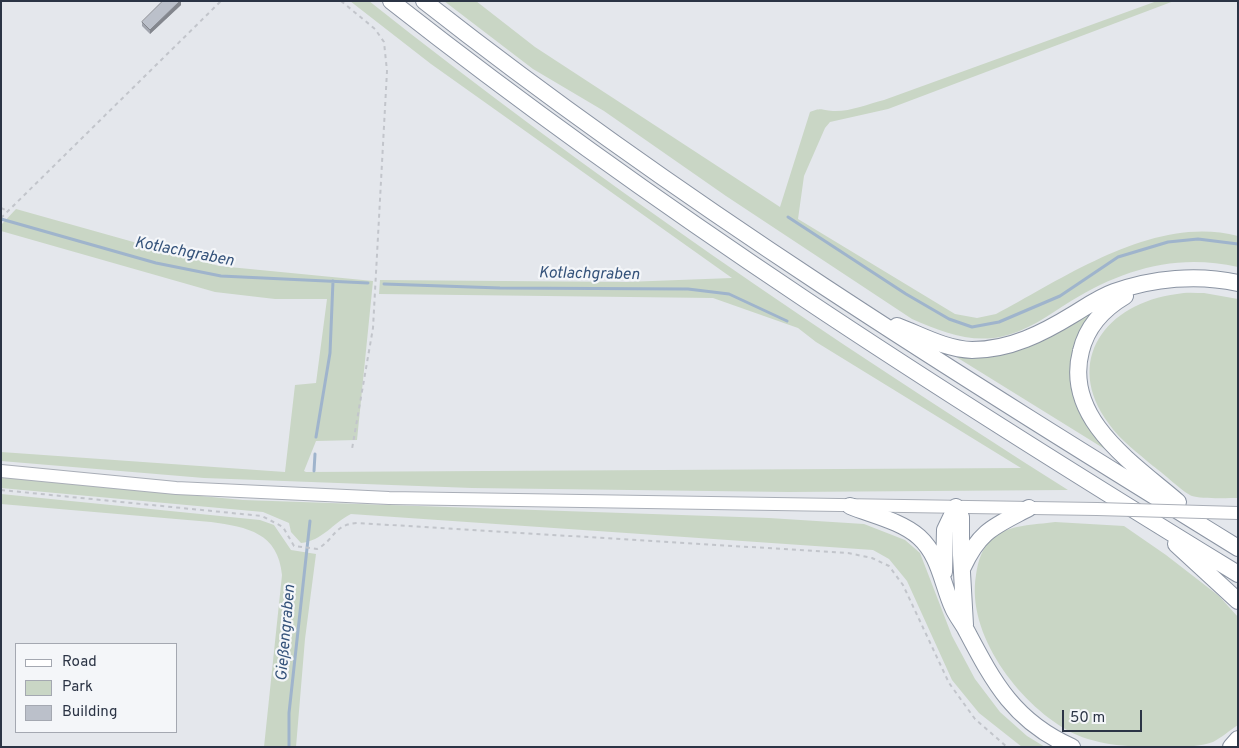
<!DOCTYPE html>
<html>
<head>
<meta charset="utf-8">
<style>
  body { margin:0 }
  #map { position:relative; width:1239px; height:748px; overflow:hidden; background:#e4e7ec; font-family:Overpass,sans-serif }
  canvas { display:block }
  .frame { position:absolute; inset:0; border:2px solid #2b3445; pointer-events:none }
  .legend { position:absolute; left:15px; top:643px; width:162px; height:90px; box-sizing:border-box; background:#f4f6f9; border:1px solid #a4a8b1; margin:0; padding:6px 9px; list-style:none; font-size:15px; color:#2b3445 }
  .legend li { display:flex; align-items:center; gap:10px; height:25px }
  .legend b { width:25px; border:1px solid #a4a8b1 }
  .scale { position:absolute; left:1062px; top:710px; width:80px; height:22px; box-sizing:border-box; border:2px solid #2b3445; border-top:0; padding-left:6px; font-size:15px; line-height:18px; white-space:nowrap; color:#2b3445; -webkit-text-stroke:4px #f4f6f9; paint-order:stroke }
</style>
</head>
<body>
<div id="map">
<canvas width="1239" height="748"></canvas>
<div class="frame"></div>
<ul class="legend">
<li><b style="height:6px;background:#fff"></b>Road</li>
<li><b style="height:14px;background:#c9d6c5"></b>Park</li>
<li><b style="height:14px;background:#bbc0ca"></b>Building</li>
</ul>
<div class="scale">50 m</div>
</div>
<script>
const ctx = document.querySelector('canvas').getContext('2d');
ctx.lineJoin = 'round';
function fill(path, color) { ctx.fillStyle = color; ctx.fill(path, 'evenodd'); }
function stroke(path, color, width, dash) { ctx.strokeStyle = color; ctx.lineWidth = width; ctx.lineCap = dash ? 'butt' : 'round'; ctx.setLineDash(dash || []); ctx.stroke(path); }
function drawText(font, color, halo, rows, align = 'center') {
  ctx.font = font + ' Overpass,sans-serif'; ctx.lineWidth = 4.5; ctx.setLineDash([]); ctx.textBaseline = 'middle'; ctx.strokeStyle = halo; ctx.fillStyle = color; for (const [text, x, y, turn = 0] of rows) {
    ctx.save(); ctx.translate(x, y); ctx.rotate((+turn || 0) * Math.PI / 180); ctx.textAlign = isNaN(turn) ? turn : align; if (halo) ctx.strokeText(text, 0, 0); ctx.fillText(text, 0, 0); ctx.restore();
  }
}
const green = new Path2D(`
  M350 1H369C592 178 828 338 1068 490L789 492 472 488 204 478 1 461V452L285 472 295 385 316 383 327 299H275L215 292 1 231V225L16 209 219 266 373 281 357 440 316 441 304 471 306 472 1021 468 816 342 798 328 713 298 379 294 380 280 626 282 732 278 431 64Z
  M444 1H476L535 47 780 207 810 112C822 107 821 110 833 111 849 112 868 104 884 100L1157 1H1174L888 109 830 122 825 128 804 176 798 219 955 314 977 318 996 314C1066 277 1155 214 1238 236V267C1177 253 1123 269 1071 301 1049 315 1026 332 1000 337 969 343 940 331 912 319L726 196 604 111 533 69Z
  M1204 293 1238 299V498C1228 498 1200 499 1192 496 1184 493 1162 472 1153 466 1138 453 1121 441 1109 424 1062 361 1106 303 1177 294 1186 292 1195 293 1204 293Z
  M1099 306 1073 358 1116 456 953 355H968Z
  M1 477 243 500 769 518 864 524 905 540 920 553 952 636 975 679 1000 712 1027 736 1045 747H1022L979 713 952 680 907 581 889 559 873 550 351 514C333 523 322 541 301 543L291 532 289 523 263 512 1 488Z
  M1 494 260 520 274 525 291 550 316 554 305 639 296 747H264L282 575C278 533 248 527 211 522L1 504Z
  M1055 522 1124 526 1166 555 1219 596 1238 617V725C1230 730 1221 738 1213 742 1196 748 1174 747 1156 747 1128 747 1093 745 1067 730 1018 702 966 634 976 575 978 561 982 547 993 538 1010 524 1034 525 1055 522Z`);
const stream = new Path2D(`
  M788 217 906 294 949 319 972 327 999 322 1060 296 1118 257 1168 242 1198 239 1238 244
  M1 219 156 263 221 276 368 283
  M384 284 500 288 688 289 729 294 787 321
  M316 437 330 353 333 281
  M314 471 315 454
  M289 747V713L310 521`);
const path = new Path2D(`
  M341 1 375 29 384 42 387 71 373 328 352 449
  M1 208 8 211
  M1 218 221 1
  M1 490 262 516 283 527 294 546 317 549C335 540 333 524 358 523L848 553 872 558 889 566 903 585 949 683 975 719 1007 747`);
const secondary = new Path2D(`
  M1 471 176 488 389 498 1097 509`);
const highway = new Path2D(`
  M391 1C659 212 947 396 1238 574
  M424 1C682 204 960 376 1238 548
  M1125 296C1103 309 1087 326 1081 351 1063 419 1134 464 1178 502
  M897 326C921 335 945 349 972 350 1010 350 1043 333 1074 314 1087 306 1100 297 1114 292 1153 278 1198 274 1238 283
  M850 506C872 515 901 521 919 537 940 556 942 584 953 608 956 615 961 621 965 628 993 681 1013 721 1072 747
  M956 507 961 517V555L965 625
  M1176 544 1238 601
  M963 567C980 530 995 526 1029 508
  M944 572 945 530 956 507
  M1231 747 1238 739`);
const secondaryBridge = new Path2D(`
  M1097 509 1238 513`);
const wall = new Path2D(`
  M181 1V5L150 34 142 26V22Z`);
const shadedWall = new Path2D(`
  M180 1H181V5L150 34V30Z`);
const building = new Path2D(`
  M163 1H180L150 30 142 22Z`);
const waterNames = [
  ["Kotlachgraben",184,253,11],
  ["Kotlachgraben",589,275,1],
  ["Gießengraben",287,633,-85]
];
fill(green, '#c9d6c5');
stroke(stream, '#9fb4cc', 3);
stroke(secondary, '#a9aeb7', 14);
stroke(highway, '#8b94a3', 18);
stroke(path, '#c2c5cb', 2, [4, 4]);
stroke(secondary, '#fff', 12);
stroke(highway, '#fff', 16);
stroke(secondaryBridge, '#a9aeb7', 14, []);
stroke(secondaryBridge, '#fff', 12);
fill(wall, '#a1a5ae');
fill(shadedWall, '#83868d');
fill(building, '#bbc0ca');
stroke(building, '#83868d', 1);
drawText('italic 16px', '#34527a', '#f4f6f9', waterNames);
</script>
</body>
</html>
